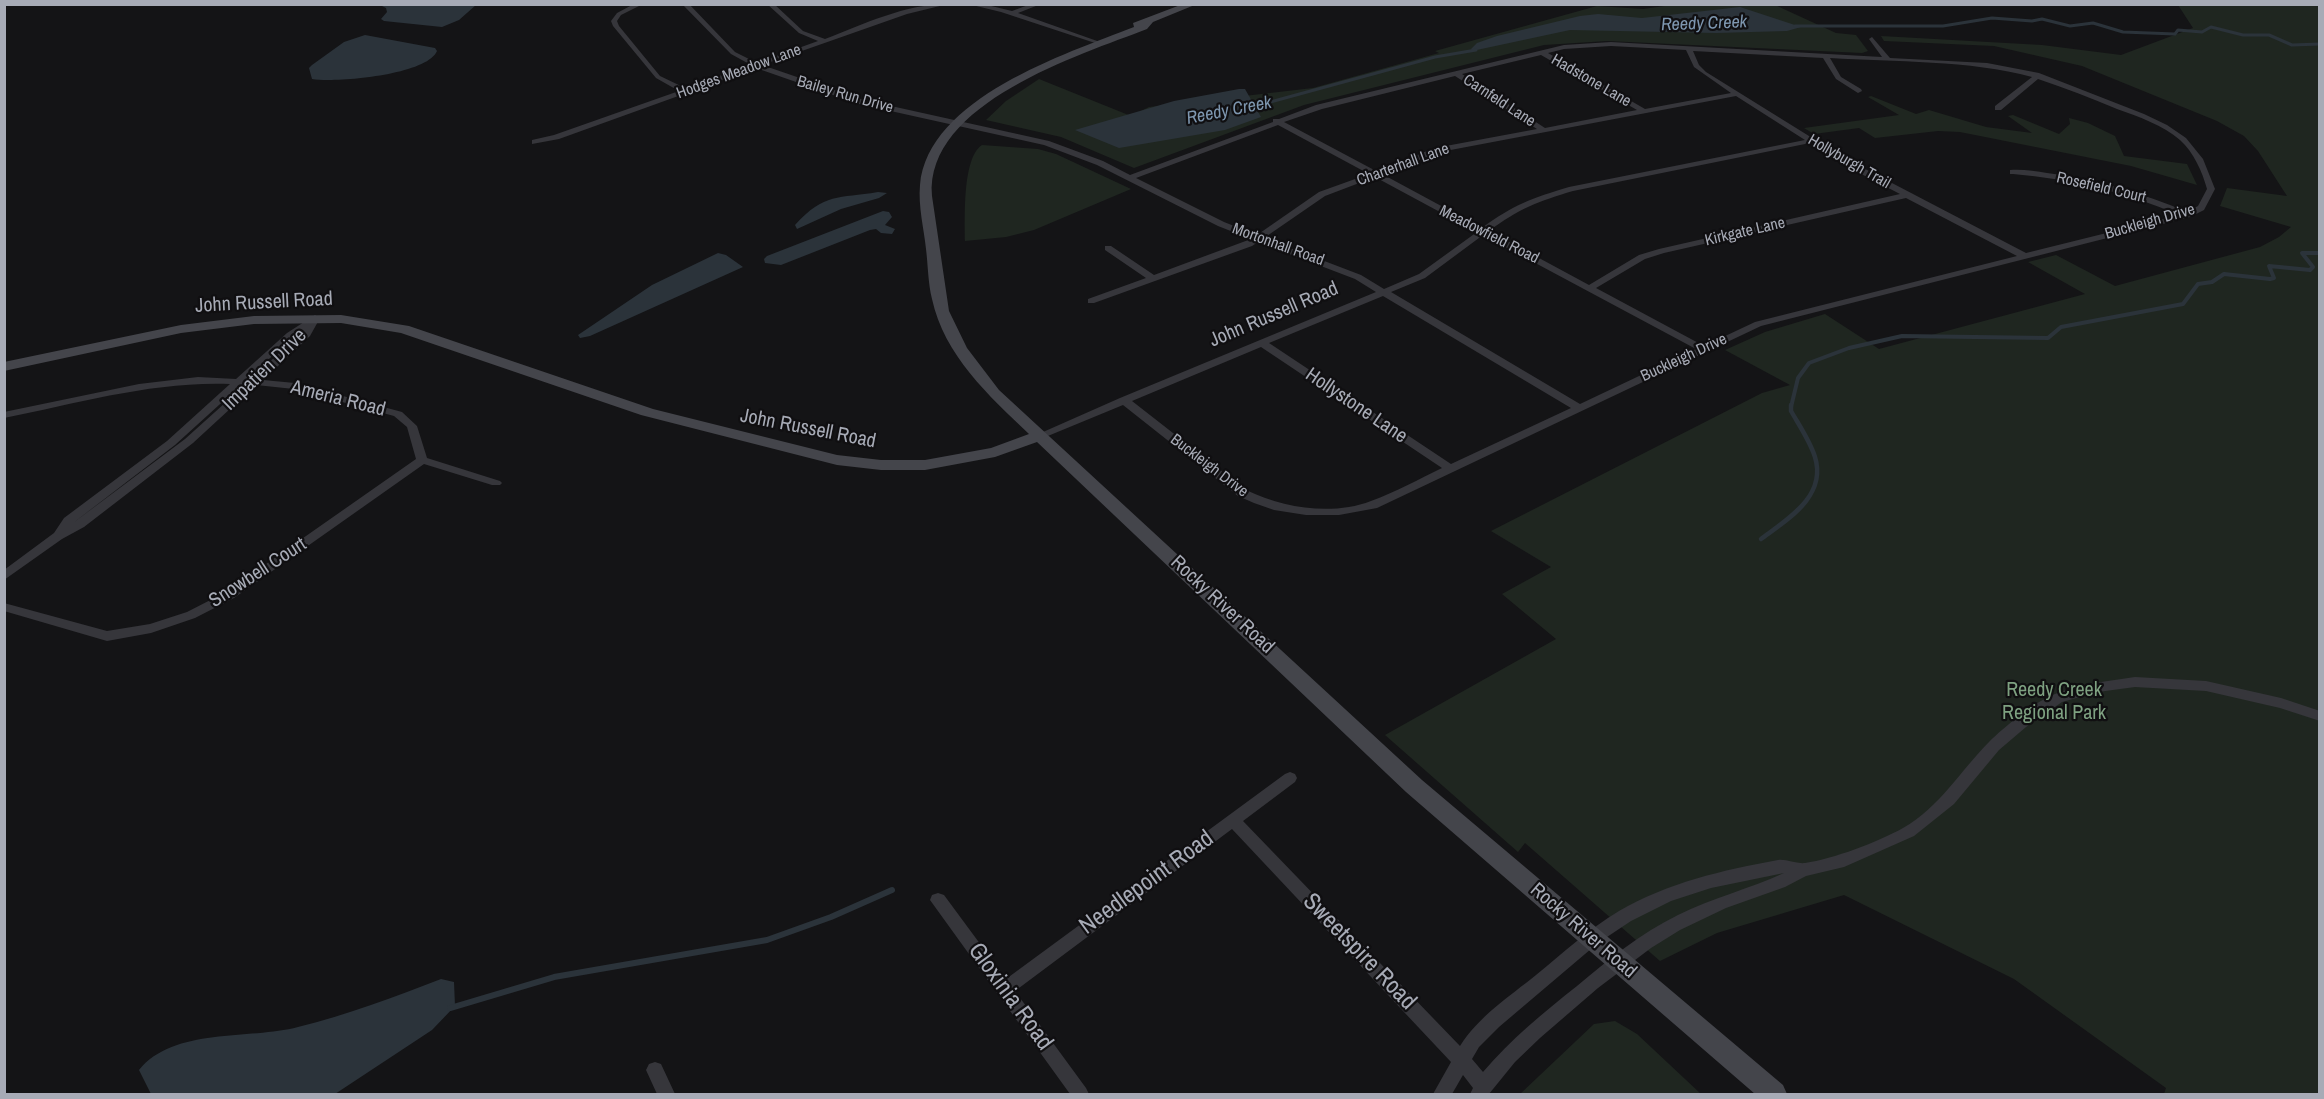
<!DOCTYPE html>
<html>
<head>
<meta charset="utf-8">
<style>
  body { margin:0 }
  #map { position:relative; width:2324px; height:1099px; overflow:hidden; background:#141416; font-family:"Archivo Narrow",sans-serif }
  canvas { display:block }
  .frame { position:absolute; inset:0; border:6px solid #a7abb6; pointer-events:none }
</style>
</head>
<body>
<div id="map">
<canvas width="2324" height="1099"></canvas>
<div class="frame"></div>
</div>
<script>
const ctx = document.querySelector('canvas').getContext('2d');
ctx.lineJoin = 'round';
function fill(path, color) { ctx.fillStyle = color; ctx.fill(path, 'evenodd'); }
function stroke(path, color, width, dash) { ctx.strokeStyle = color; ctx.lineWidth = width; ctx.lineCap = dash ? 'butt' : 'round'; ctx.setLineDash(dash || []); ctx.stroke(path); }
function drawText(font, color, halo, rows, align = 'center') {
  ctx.font = font + ' "Archivo Narrow",sans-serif'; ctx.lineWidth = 4.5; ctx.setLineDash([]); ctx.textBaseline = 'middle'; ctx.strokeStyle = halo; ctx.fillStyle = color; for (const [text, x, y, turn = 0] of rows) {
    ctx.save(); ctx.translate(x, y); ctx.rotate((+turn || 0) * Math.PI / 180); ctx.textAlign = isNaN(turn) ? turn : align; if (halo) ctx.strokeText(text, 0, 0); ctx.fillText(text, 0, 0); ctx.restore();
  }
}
const green = new Path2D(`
  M1679 4 1775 5 1836 33 1856 35 1868 51 1862 53 1607 41 1544 45 1304 105 1134 168 1061 137 986 120 1006 101 1039 79 1131 116 1149 107 1313 88 1439 53 1435 51 1597 6 1643 9Z
  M2178 5H2319V1094H2164L2166 1088 2014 979 1844 895 1717 933 1660 961 1525 843 1518 852 1385 735 1556 639 1502 594 1551 567 1491 531 1762 393 1790 385 1725 350 1765 332 1825 314 1879 349 2085 294 2028 262 2056 255 2115 286 2260 247 2279 237 2291 227 2220 206 2227 188 2287 196 2258 151 2244 136 2217 121 2082 66 1994 46 1884 41 1881 36 2042 45 2121 55 2193 28Z
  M1871 96 1916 114 1929 110 1986 127 2032 133 2008 116 2013 115 2059 134 2070 124 2069 118 2088 123 2115 136 2124 156 2187 164 2197 185 2131 166 1960 132 1938 131 1875 138 1859 128 1814 134 1804 128 1899 115 1868 97Z
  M982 145 1038 149 1056 154 1131 189 1034 230 1006 237 965 241C965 219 962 158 982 145Z
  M1615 1021 1637 1034 1701 1094H1520L1594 1024Z`);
const water = new Path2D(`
  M380 5V4L476 5 459 20 442 27 384 21 381 19 387 12 386 8Z
  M1740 7 1801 27 1787 31 1716 33 1570 30 1472 51 1471 49 1477 43 1497 36 1580 16 1598 14 1642 18Z
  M365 35 435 48 437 51C427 75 336 83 312 79L309 68 312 65 344 42Z
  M1239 89H1245L1261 117 1225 130 1119 148 1075 130 1174 101Z
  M878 192 887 193 879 198 841 209 797 229 795 225C825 192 838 199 878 192Z
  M883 211 889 212 892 217 885 225 895 229 892 234 881 233 876 229 870 230 781 265 765 263 764 259 767 256Z
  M718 253 726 255 743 267 590 336 580 338 578 335 652 285Z
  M441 979 454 982 455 1006 432 1030 335 1094H151L139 1070C174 1027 249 1040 298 1027 347 1015 394 997 441 979Z`);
const streamFar3 = new Path2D(`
  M1795 26H1943L1992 18 2032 21 2042 19 2070 26 2093 23 2123 32 2175 34 2178 30 2202 32 2211 27 2243 35H2269L2292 45 2320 44
  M1252 107 1435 57 1476 50`);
const streamFar2 = new Path2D(`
  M1791 407 1798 378 1809 363 1849 348 1902 336 2048 338 2061 327 2183 304 2198 284 2212 282 2224 274 2270 279 2274 278 2269 266 2310 270 2313 267 2302 253H2320`);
const streamFar1 = new Path2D(`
  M1761 539C1788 519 1827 496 1815 457 1810 441 1799 425 1791 411V405`);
const stream = new Path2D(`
  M450 1008 554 977 767 940 831 917 892 890`);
const street = new Path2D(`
  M634 4H643L621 15 617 21 619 26 660 76 685 88 751 65 731 54 682 4H689L735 52 757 63 818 41 799 33 767 4H774L803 31 825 39C864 24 905 4 948 4L907 14 762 65 864 100 1049 141 1103 161 1130 175 1273 122V119H1279L1316 105 1564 45 1611 42 1882 57 1869 39 1872 37 1890 58 1987 63 2039 73 2144 114 2167 125 2186 138 2203 159 2215 189 2204 210 2190 217 1761 326 1377 508 1339 515H1306L1274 510 1254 503 1238 496 1123 405 1043 438H1035L1034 436 1120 398 1376 292 1355 279 1258 242 1252 246 1094 303H1088V299L1146 278 1105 250V246H1111L1154 275 1251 239 1218 226 1097 165 1044 145 859 104 756 68 559 139 532 144V140L554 135 679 91 656 78 613 26 611 21 617 13ZM1611 46 1686 50 1694 67 1731 93 1645 109 1548 53 1564 49ZM1693 51 1823 58 1836 79 1858 93 1862 91 1861 89 1841 77 1830 58C1894 62 1970 60 2032 77L1995 106V110H2001L2038 79C2065 88 2091 98 2117 109 2139 117 2163 125 2180 140 2194 153 2202 171 2207 189L2198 206 2187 212C2142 193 2096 179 2047 173 2035 171 2022 169 2010 170V174H2013C2071 179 2125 192 2179 215L2026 253 1846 159 1706 72 1699 65ZM1541 55 1637 110 1545 128 1462 74ZM1455 76 1537 129 1435 148 1376 171 1284 122 1322 109ZM1736 96 1805 140 1569 187C1532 198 1513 205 1482 228L1382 174 1440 152ZM1278 125 1369 174 1319 192 1257 235 1224 222 1136 178ZM1810 143 1840 163 1900 194 1659 249 1639 255 1589 285 1489 231C1518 209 1539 201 1573 191ZM1375 177 1477 232 1419 274 1384 289 1361 275 1264 238 1325 196ZM1906 198 2017 256 1755 322 1704 346 1596 288 1645 259 1664 253ZM1483 235 1696 349 1580 404 1391 292 1425 278ZM1383 296 1571 408 1451 464 1269 343ZM1261 347 1442 468C1419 479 1396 492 1371 501 1332 516 1283 508 1246 490L1132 401Z
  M968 4H983L1012 11 1031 4H1041L1018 13 1100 42 1095 43 1001 12Z
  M315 315 320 318 310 336 263 380 295 383 402 412 417 426 427 458 500 481 502 483 500 485H492L424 464 234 598 195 618 151 633 107 641 4 611V603L107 631 150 624 187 612 226 592 416 459 407 427 394 416 294 389 256 385 193 443 84 527 62 539 4 580V570L54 533 64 518 167 441 230 384C154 381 79 403 4 418V412L139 384 198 377 236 379 287 333ZM304 330 251 379H247L293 337ZM241 385H245L185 439 73 523 175 445Z
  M2135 677 2206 681 2281 698 2320 711V721L2280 708 2206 691 2135 687 2098 692 2062 702 2026 727 1999 750 1954 804 1914 836 1844 867 1806 876 1785 887 1726 908 1680 930 1651 948 1598 988 1540 1038 1515 1062 1489 1094H1470L1473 1088 1463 1075 1452 1094H1433L1451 1062 1232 829 1015 991 1086 1088 1089 1094H1070L930 900 932 895 938 893 944 895 1006 979 1285 774 1290 772 1295 774 1297 778 1295 782 1243 821 1460 1046C1478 1017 1510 996 1536 975 1563 953 1589 929 1619 911 1667 883 1723 870 1778 860 1787 859 1796 864 1805 863 1833 859 1878 842 1903 828 1940 807 1960 771 1989 742 2004 727 2036 701 2055 694 2080 684 2108 681 2135 677ZM1784 873C1749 889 1712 898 1678 915 1641 933 1608 960 1577 986 1544 1012 1510 1040 1483 1072L1472 1059 1479 1047 1499 1027 1598 943 1631 921 1671 901 1711 888Z
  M655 1062 661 1064 675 1094H657L646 1070 649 1064Z`);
const secondary = new Path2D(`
  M1183 4H1197L1153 22 1147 29C1080 55 925 103 932 196L949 311 967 348 999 390 1422 780 1783 1085 1787 1094H1755L1406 792 1037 442 995 457 925 470H881L837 465 641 415 401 333 341 323 254 324 181 333 4 371V362L181 325 254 316 341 315 409 326 653 409 837 455 881 460H925L991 448 1029 434C989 396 944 355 932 299 928 283 928 265 926 249 924 229 918 206 920 185 928 98 1065 54 1134 27L1133 23Z`);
const farStreetnames = [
  ["Hodges Meadow Lane",739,72,-20],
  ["Hadstone Lane",1591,81,30],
  ["Bailey Run Drive",845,95,16],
  ["Carnfeld Lane",1499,101,33],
  ["Hollyburgh Trail",1849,162,30],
  ["Charterhall Lane",1403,165,-20],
  ["Rosefield Court",2101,188,13],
  ["Buckleigh Drive",2150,222,-16],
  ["Kirkgate Lane",1745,232,-13],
  ["Meadowfield Road",1489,235,27],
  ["Mortonhall Road",1278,245,20],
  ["Buckleigh Drive",1684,358,-25],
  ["Buckleigh Drive",1209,466,37]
];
const farWaternames = [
  ["Reedy Creek",1704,24,-2],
  ["Reedy Creek",1229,111,-11]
];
const streetNames = [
  ["John Russell Road",264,303,-3],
  ["John Russell Road",1274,315,-23],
  ["Impatien Drive",265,370,-44],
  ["Ameria Road",338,399,14],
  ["Hollystone Lane",1356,406,34],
  ["John Russell Road",808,429,11],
  ["Snowbell Court",258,573,-33],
  ["Rocky River Road",1222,605,43],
  ["Rocky River Road",1583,931,41]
];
const parkNames = [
  ["Reedy Creek",2054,691],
  ["Regional Park",2054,714]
];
const nearStreetnames = [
  ["Needlepoint Road",1147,883,-36],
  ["Sweetspire Road",1359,952,46],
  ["Gloxinia Road",1010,997,54]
];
fill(green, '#1f2620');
fill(water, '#2b333a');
stroke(streamFar3, '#2b333a', 3);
stroke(streamFar2, '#2b333a', 4);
stroke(streamFar1, '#2b333a', 4.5);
stroke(stream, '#2b333a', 6);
fill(street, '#36363b');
fill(secondary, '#44454b');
drawText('16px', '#a7abb6', '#100f11', farStreetnames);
drawText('italic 18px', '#7e97b0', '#100f11', farWaternames);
drawText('20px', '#a7abb6', '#100f11', streetNames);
drawText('20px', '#7ea181', '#100f11', parkNames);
drawText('24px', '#a7abb6', '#100f11', nearStreetnames);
</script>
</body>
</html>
